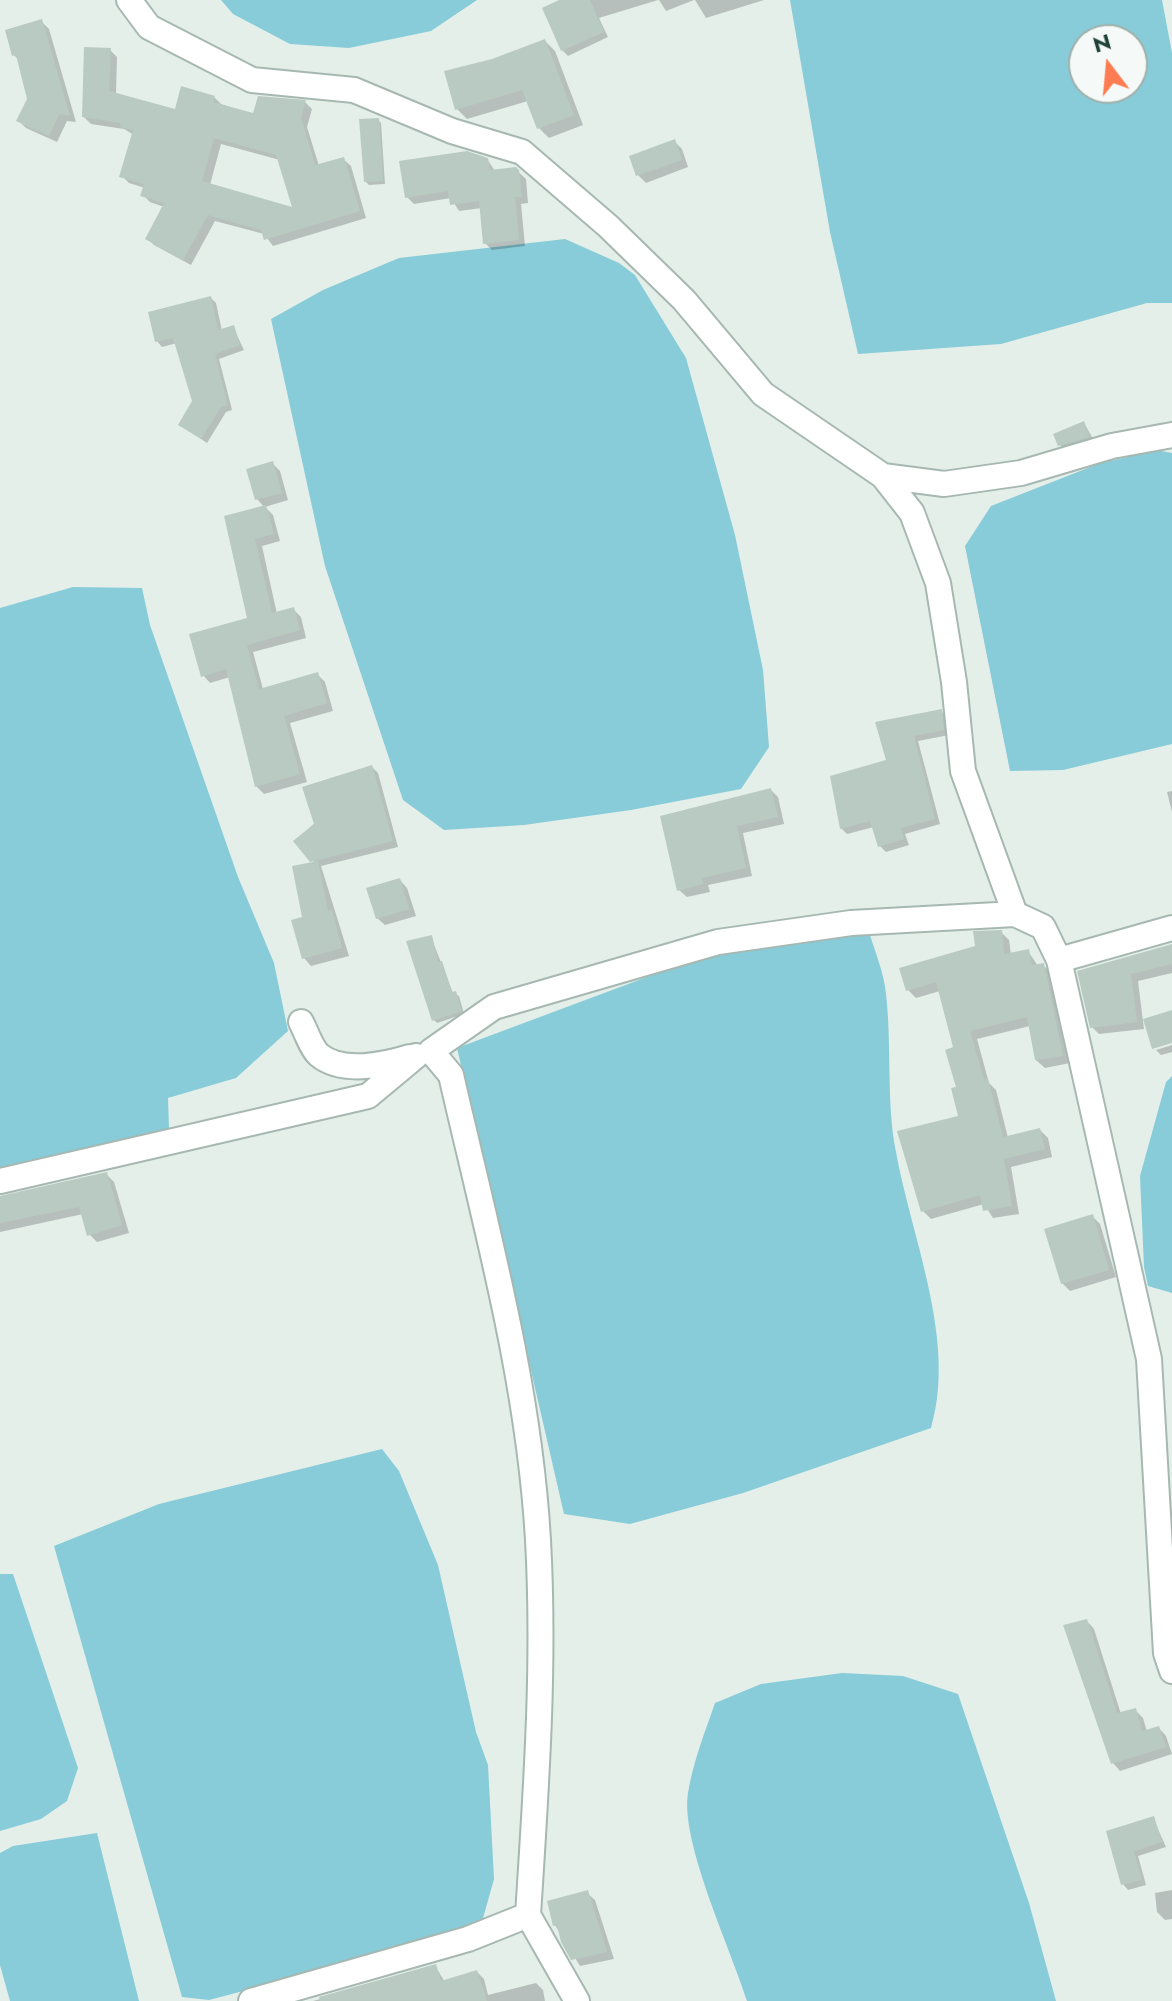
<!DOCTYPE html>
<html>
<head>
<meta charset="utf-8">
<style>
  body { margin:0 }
  #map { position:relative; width:1172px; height:2001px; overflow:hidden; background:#e4efea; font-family:Jost,sans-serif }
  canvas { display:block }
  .north { position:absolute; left:1068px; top:24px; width:80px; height:80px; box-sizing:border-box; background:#f5faf8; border:2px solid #a0b0ac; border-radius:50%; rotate:344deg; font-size:22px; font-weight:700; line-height:32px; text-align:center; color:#214239 }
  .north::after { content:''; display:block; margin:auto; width:28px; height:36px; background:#fe7c52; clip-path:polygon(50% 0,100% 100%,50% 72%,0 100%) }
</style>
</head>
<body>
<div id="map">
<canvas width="1172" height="2001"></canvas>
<div class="north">N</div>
</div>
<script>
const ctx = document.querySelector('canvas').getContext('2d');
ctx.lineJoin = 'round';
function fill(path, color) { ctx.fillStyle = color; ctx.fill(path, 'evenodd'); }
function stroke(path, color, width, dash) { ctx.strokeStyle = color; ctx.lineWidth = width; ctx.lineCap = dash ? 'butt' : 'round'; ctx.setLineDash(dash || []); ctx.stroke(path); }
const water = new Path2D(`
  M221 0H477L431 31 349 48 290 44 233 14Z
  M790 0H1162L1172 53V303H1147L1001 344 858 354 830 232ZM1084 40H1132V88H1084Z
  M565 239 619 263 635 275 686 358 735 535 763 670 769 747 741 789 631 810 524 825 444 830 403 800 325 566 271 319 323 290 399 258Z
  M1156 450 1172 453V744L1063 770 1010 771 965 546 991 506 1098 464Z
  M73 587 142 588 150 625 238 877 274 963 288 1031 236 1078 168 1098 169 1129 0 1174V608Z
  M825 935H870C876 954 884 974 886 994 892 1046 886 1101 896 1152 912 1240 957 1341 931 1428L743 1493 630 1524 564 1514 457 1048 687 962Z
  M1172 1076V1293L1148 1286 1144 1267 1140 1176 1166 1082Z
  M382 1449 399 1471 438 1565 476 1732 488 1765 494 1879 480 1929 209 2000 182 1997 54 1546 159 1504Z
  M0 1574H13L78 1768 67 1801 41 1819 0 1831Z
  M842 1673 903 1676 958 1694 1029 1903 1056 2001H747C731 1949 680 1842 688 1793 693 1762 705 1732 715 1703L761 1684Z
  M97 1833 139 2001H10L0 1965V1853L13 1846Z`);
const shadow = new Path2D(`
  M564 0H658L599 18 608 37 568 56 562 50Z
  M659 0H694L666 11Z
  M695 0H764L706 18Z
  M42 22 49 29 76 122 67 121 57 142 26 128 19 121 29 99 19 60 14 55Z
  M545 41 555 51 583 125 549 138 539 128 528 101 467 119 457 109 492 61Z
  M110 50 117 57 116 95 176 112 214 97 221 104 255 116 305 102 312 109 307 127 319 166 343 159 351 166 366 218 273 246 264 234 215 221 191 265 154 245 147 238 164 207 150 202 143 195 145 188 129 183 122 176 134 135 124 129 91 124 84 117ZM221 144 280 160 295 210 210 185Z
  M378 120 381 123 385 184 369 185 366 182Z
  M674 141 682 149 688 167 646 183 638 175 632 157Z
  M487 159 495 171 515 169 526 179 528 203 521 204 525 246 492 250 485 243 482 208 459 211 451 198 414 204 407 197Z
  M211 298 216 303 222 331 233 327 244 350 219 359 232 410 226 412 207 443 180 425 194 401 177 343 162 347 157 341Z
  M1084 423 1096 444 1067 453 1060 445Z
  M272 463 280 471 288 500 265 507 273 515 280 541 262 546 277 614 293 609 301 617 306 638 253 652 263 689 317 674 325 682 333 711 290 723 307 782 264 794 256 786 230 677 210 683 203 675 249 619 226 518 265 508 257 499Z
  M941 711 947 717 949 735 918 741 940 824 905 834 909 845 886 852 880 846 874 827 847 834 841 828 888 761 878 724Z
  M372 767 378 773 398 847 321 866 349 956 311 966 304 958V919L315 863 296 841Z
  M771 790 778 797 784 824 743 833 752 876 708 885 710 892 687 897 679 890 662 818Z
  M1172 791V812L1167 792Z
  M400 880 407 888 416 916 385 925 377 918Z
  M1001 932 1009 940 1011 955 1028 951 1038 966 1043 965 1052 974 1070 1063 1045 1068 1036 1060 1030 1026 977 1039 989 1083 996 1090 1008 1138 1040 1130 1048 1138 1052 1157 1011 1167 1019 1214 993 1218 984 1204 931 1219 923 1211 960 1117 955 1049 940 991 916 998 908 990Z
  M431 937 453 993 459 996 464 1014 437 1023 434 1020Z
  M1172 946V973L1138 981 1144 1029 1099 1034 1092 1027 1079 972Z
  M1172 1045V1052L1161 1055 1156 1050Z
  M106 1174 114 1182 129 1233 97 1242 89 1234 83 1214 0 1232V1197Z
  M1092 1216 1100 1224 1116 1277 1070 1291 1062 1283Z
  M1087 1621 1094 1629 1121 1714 1135 1710 1143 1718 1147 1732 1159 1728 1166 1736 1172 1754 1120 1771 1113 1763Z
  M1153 1818 1166 1847 1138 1856 1146 1885 1128 1890 1123 1884 1108 1832Z
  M1172 1890V1919L1165 1920 1157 1912 1155 1893Z
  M587 1893 595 1900 614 1959 580 1966 555 1925Z
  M435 1966 445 1982 477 1972 484 1979 488 1995 536 1983 543 1990 545 2001H313Z`);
const building = new Path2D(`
  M559 0H590L604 32 561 51 542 8Z
  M42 19 70 116 59 114 49 136 16 121 27 99 16 55 12 56 5 30Z
  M545 39 574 115 537 129 522 90 455 110 444 71 492 59Z
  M84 47 111 48 109 91 175 109 181 86 215 96 213 102 253 113 258 96 306 100 301 118 315 165 344 157 360 211 264 240 261 230 208 215 183 260 145 239 164 203 140 196 144 184 119 177 133 130 120 127 121 123 82 117ZM214 138 276 155 292 207 202 181Z
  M379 118 383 181 364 182 359 119Z
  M675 139 682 160 636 176 629 156Z
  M467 151 488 158 490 170 516 167 519 170 522 197H515L519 240 483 244 479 201 450 205 448 191 405 198 399 161Z
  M211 296 218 330 234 325 240 345 215 354 228 405 221 407 201 439 178 425 192 401 173 338 155 342 148 312Z
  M1084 421 1090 437 1058 446 1053 434Z
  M273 461 282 493 255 500 246 469Z
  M266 505 274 534 255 539 272 613 294 607 300 630 247 645 259 689 318 672 327 703 284 716 300 774 255 787 226 669 201 677 189 634 247 618 224 516Z
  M942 709 944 730 914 736 935 819 901 828 904 839 878 847 870 821 840 829 830 776 886 760 875 722Z
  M372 765 393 841 310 862 293 841 314 824 302 787Z
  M771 788 778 817 737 826 746 868 702 878 703 884 677 891 660 816Z
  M318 861 328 911 332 910 342 948 302 959 291 920 302 917 292 866Z
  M400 878 409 909 376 919 366 888Z
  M1002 930 1004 954 1029 949 1032 965 1044 963 1063 1056 1035 1060 1027 1017 970 1031 984 1080 988 1079 1003 1137 1040 1128 1045 1149 1004 1159 1012 1206 983 1211 980 1195 921 1212 897 1131 958 1116 951 1088 956 1087 945 1050 953 1047 936 982 906 991 899 968 975 946 973 931Z
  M432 935 438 962 442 961 452 992 456 991 462 1011 432 1021 406 941Z
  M1172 944V964L1131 974 1137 1022 1090 1028 1077 971Z
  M1172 1010V1043L1152 1049 1143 1019Z
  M107 1172 122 1225 87 1236 79 1207 0 1223V1196Z
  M1093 1214 1109 1270 1061 1284 1044 1229Z
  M1087 1619 1117 1713 1136 1708 1142 1731 1159 1726 1166 1747 1111 1764 1063 1625Z
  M1154 1816 1162 1842 1134 1851 1142 1880 1121 1885 1106 1831Z
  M588 1890 607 1952 571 1960 561 1942 557 1925 553 1926 547 1901Z
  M436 1964 441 1981 477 1970 487 2001H320L319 1997Z`);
const minor = new Path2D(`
  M129 0 149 27 252 80 354 90 452 131 522 152 608 226 684 300 763 394 883 476 944 484 1021 473 1112 446 1172 435
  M883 476 912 513 938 583 954 682 963 771 1015 914
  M1059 960 1149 1359 1166 1653 1172 1671
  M301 1022C306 1031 311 1048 319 1055 342 1074 384 1065 410 1057
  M0 1181 368 1096 416 1056
  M528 1915C536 1790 545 1666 538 1540 529 1382 486 1228 451 1075L431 1051 494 1007 718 942 851 923 1015 914 1043 927 1059 960 1172 928
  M251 2001 468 1939 528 1915 577 2001`);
fill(water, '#87ccd8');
fill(shadow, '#0003');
fill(building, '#b9cac3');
stroke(minor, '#a6b8b1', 28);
stroke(minor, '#fff', 24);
</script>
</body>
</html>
